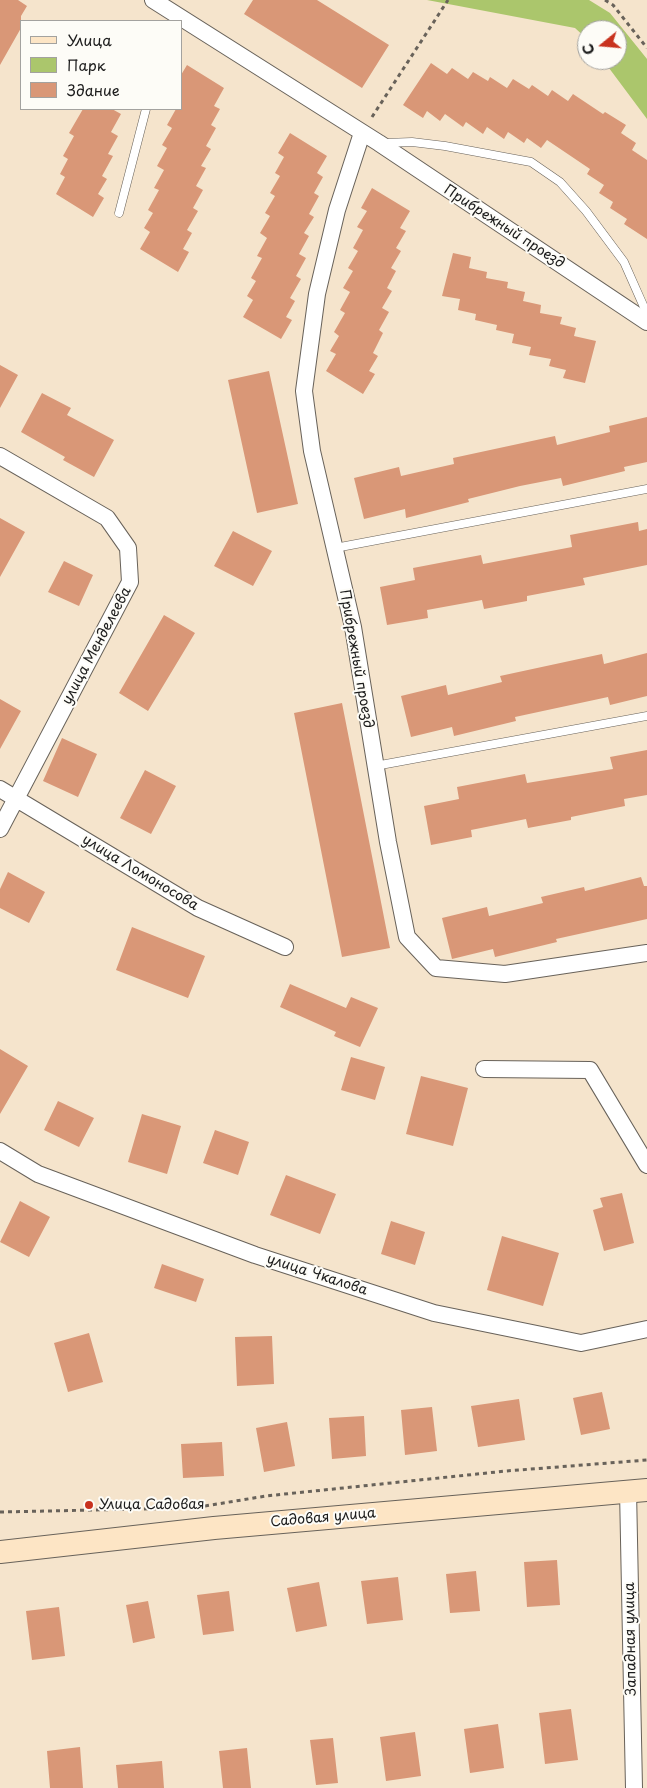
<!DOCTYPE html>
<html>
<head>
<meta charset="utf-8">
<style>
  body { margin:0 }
  #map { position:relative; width:647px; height:1788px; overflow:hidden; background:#f5e4cc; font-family:"Playpen Sans",sans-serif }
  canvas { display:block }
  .legend { position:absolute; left:20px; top:20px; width:162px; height:90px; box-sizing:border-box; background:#fdfcf7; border:1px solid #a3a29f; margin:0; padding:6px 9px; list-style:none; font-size:15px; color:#1c1c1c }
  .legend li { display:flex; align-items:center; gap:10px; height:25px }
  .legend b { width:25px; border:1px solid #a3a29f }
  .north { position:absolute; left:577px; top:20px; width:50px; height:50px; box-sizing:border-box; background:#fdfcf7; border:1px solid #a3a29f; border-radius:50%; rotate:253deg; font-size:14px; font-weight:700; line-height:20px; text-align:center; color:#1c1c1c }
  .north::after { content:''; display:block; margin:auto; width:18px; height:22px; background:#c8321e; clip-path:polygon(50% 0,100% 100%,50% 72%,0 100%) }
</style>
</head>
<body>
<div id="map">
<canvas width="647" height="1788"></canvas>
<ul class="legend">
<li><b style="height:6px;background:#fde5c5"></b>Улица</li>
<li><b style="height:14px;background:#abc66c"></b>Парк</li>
<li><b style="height:14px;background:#d99777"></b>Здание</li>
</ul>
<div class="north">С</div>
</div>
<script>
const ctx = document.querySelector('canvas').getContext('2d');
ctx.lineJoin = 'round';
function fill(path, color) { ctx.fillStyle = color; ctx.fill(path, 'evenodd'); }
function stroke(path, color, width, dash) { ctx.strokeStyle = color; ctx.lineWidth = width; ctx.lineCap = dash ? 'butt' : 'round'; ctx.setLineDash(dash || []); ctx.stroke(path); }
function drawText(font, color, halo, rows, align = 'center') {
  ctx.font = font + ' "Playpen Sans",sans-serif'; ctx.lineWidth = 4; ctx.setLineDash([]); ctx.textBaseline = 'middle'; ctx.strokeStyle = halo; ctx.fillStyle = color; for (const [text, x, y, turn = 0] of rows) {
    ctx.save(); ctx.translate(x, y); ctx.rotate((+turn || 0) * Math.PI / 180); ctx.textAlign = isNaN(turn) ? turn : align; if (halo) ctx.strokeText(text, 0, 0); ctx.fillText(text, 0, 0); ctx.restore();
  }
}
const green = new Path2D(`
  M427 0H589L610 13 647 59V119L603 60H617V30H587V39L575 28Z`);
const building = new Path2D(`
  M0 0H18L27 6 21 16V28L0 65Z
  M253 0H317L389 45 362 88 244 14Z
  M431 63 447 74 452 68 468 79 473 72 488 81 490 77 507 88 513 79 529 89 532 85 548 96 552 90 568 101 573 94 603 114 605 112 626 125 621 133 636 143 632 150 647 160V239L624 224 627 219 610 208 613 202 599 193 604 185 587 174 590 169 547 140 541 148 527 138 524 143 508 132 504 139 487 127 483 134 466 122 463 127 445 114 440 121 427 111 423 118 403 105Z
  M187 65 224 88 214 106 220 109 211 125 216 128 206 146 211 149 201 166 206 168 196 186 203 190 193 208 198 211 187 230 192 233 183 249 189 252 178 272 140 249 150 232 144 228 153 213 148 210 159 190 154 188 164 170 157 166 167 148 162 145 172 128 167 125 176 109H181V75Z
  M83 109H112L121 114 111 132 118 136 108 154 113 156 102 176 107 179 98 194 104 198 93 217 56 194 65 177 60 174 68 159 63 156 74 136 69 133Z
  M290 133 327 156 317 173 323 177 314 193 319 196 309 214 314 217 304 233 309 236 299 254 306 258 296 276 301 279 290 298 295 301 286 317 292 320 281 339 243 317 253 300 247 296 256 281 251 278 262 258 257 256 267 238 260 233 270 216 265 213 275 196 270 193 280 176 275 173 284 157 278 153Z
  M372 188 410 211 400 228 406 231 396 248 401 251 391 268 396 271 387 288 392 291 382 308 389 312 379 330 383 333 373 353 378 356 369 371 375 374 363 394 326 371 336 354 330 351 339 336 334 332 345 313 340 310 350 292 343 288 353 271 348 268 358 251 353 248 363 230 357 227 367 211 361 208Z
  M453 253 471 257 469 268 487 272 486 278 508 282 507 288 525 292 523 301 541 305 540 313 562 317 560 324 576 328 574 336 596 341 585 383 563 378 566 370 549 366 551 359 529 355 531 347 512 343 514 334 496 330 497 325 475 320 476 314 458 310 460 299 442 296Z
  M0 365 18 375 0 408Z
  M269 371 298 504 257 513 228 380Z
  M42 393 71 408 67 415 114 440 94 477 63 460 65 457 21 432Z
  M647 417V462L624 467 625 471 563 486 561 478 520 486 468 499 469 502 406 518 405 509 364 519 354 478 399 467 401 476 454 464 453 458 555 436 557 445 610 432 609 426Z
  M0 518 25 532 0 577Z
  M638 522 639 531 647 529V565L583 578 585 585 527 596V601L484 609 482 600 427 610 428 618 387 625 380 587 415 580 413 568 481 555 483 564 572 547 570 535Z
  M233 531 272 551 253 586 214 566Z
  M64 561 93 575 79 606 48 592Z
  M164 615 195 633 148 711 119 693Z
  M647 653V696L610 705 608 697 515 717 516 721 454 736 452 727 411 737 401 696 446 685 448 695 502 682 500 676 602 654 604 664Z
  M0 699 21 711 0 749Z
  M342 703 390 948 342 957 294 713Z
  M62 738 97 754 78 797 43 781Z
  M647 750V795L624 799 625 806 571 817V820L528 828 526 819 471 830 472 837 431 845 424 806 459 799 457 787 525 774 527 783 613 769 610 757Z
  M145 770 176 786 151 834 120 818Z
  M8 872 45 892 29 923 0 908V889Z
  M641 877 644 886H647V919L556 939 557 942 495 957 493 949 452 959 442 918 487 907 489 916 543 903 541 897 584 887 585 891Z
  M132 927 205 956 188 998 116 970Z
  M290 984 346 1008 351 997 378 1008 360 1047 334 1036 336 1032 280 1007Z
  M0 1049 28 1066 0 1114Z
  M351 1057 385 1067 375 1100 341 1090Z
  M421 1076 468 1088 453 1146 406 1134Z
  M58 1101 94 1118 79 1147 44 1130Z
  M142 1114 181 1126 167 1174 128 1162Z
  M215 1130 249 1142 238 1175 203 1163Z
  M286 1175 336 1194 320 1234 270 1215Z
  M622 1193 634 1243 604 1251 593 1210 603 1207 600 1198Z
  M20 1201 50 1217 29 1257 0 1242Z
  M391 1221 425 1232 415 1265 381 1254Z
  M502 1236 559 1253 543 1306 487 1290Z
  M162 1264 204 1279 196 1302 154 1288Z
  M89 1333 103 1382 68 1392 54 1343Z
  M272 1336 274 1384 237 1386 235 1337Z
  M602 1392 610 1429 581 1435 573 1398Z
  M519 1399 525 1440 478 1447 471 1406Z
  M432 1407 437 1451 405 1455 401 1410Z
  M364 1416 366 1456 332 1459 329 1418Z
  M287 1422 295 1466 264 1472 256 1428Z
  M222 1442 224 1476 183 1478 181 1444Z
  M557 1560 560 1605 527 1607 524 1562Z
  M476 1571 480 1611 450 1613 446 1574Z
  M398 1577 403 1620 367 1624 361 1581Z
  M319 1582 327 1626 296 1632 287 1588Z
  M229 1591 234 1631 203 1635 197 1595Z
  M148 1601 155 1638 133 1643 126 1605Z
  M59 1607 65 1656 32 1660 26 1611Z
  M571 1709 578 1760 545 1764 539 1713Z
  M498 1724 504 1768 470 1773 464 1729Z
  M415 1732 421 1776 386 1781 380 1737Z
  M333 1738 338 1783 316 1785 310 1740Z
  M80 1747 83 1788H50L47 1751Z
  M247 1748 251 1788H223L219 1751Z
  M162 1761 164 1788H118L116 1765Z`);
const path = new Path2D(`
  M605 0 613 5 647 48
  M372 117 448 0
  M205 1506 266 1496 506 1471 647 1460
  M0 1512 187 1508`);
const lane = new Path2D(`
  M385 143 412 142 445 146 531 162 560 182 586 211 624 262 647 314
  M119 213 146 109
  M335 548 647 489
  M375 766 647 716`);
const street = new Path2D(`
  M153 0 379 143 647 322
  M362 133 337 210 317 294 304 391 312 451 353 627 388 842 407 937 436 968 505 974 647 953
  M0 456 107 518 128 548 130 582 0 829
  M0 789 198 908 285 947
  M484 1069 590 1070 647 1165
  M0 1151 38 1174 255 1255 434 1313 581 1343 647 1329
  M628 1490 634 1788`);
const secondary = new Path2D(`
  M0 1552 214 1528 647 1490`);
const markers = [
  [89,1505,5,"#c8321e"]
];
const streetNames = [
  ["Прибрежный проезд",504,227,33],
  ["улица Менделеева",97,646,-62],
  ["Прибрежный проезд",356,659,80],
  ["улица Ломоносова",140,873,31],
  ["улица Чкалова",317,1275,18],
  ["Садовая улица",323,1518,-5],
  ["Западная улица",631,1639,-91]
];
const poiNames = [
  ["Улица Садовая",99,1505]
];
fill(green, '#abc66c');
fill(building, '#d99777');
stroke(lane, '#68625a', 9);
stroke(street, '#68625a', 18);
stroke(secondary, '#68625a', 24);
stroke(path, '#68625a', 3, [4, 4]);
stroke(lane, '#fff', 8);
stroke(street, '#fff', 16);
stroke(secondary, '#fde5c5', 22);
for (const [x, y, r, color] of markers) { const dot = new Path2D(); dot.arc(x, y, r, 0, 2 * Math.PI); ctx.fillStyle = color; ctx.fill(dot); stroke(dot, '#fdfcf7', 2); }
drawText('14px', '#1c1c1c', '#fdfcf7', streetNames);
drawText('14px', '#1c1c1c', '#fdfcf7', poiNames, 'left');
</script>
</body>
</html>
